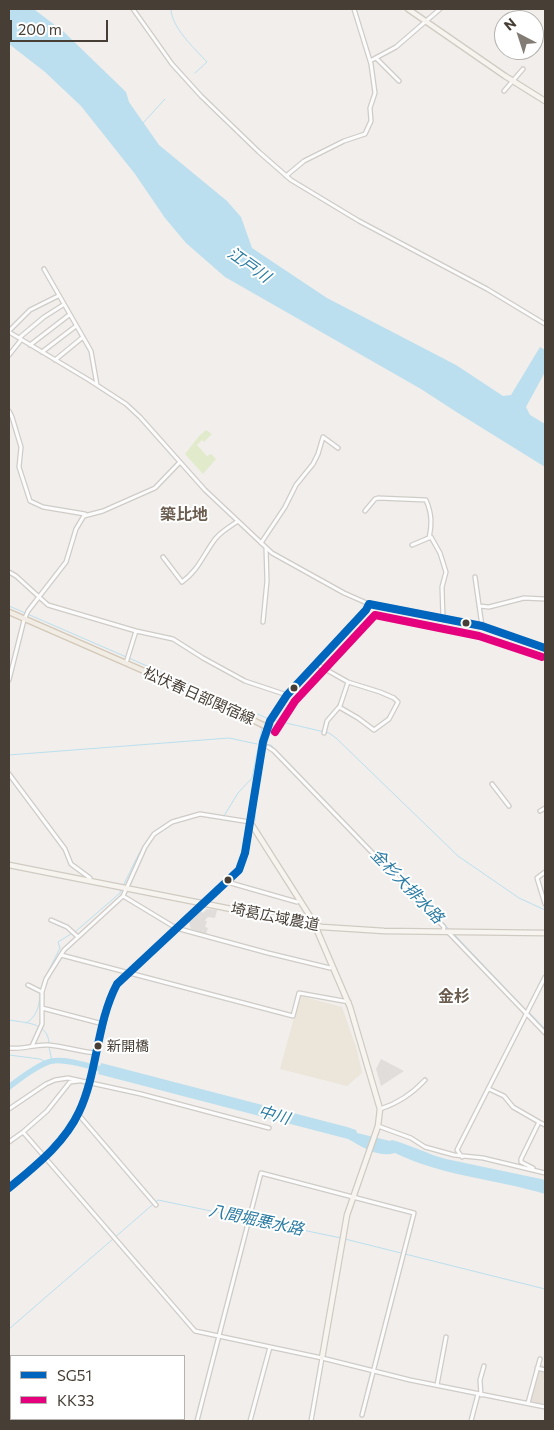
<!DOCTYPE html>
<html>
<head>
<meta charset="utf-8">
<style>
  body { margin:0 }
  #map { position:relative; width:554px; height:1430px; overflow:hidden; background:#f1eeeb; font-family:Commissioner,sans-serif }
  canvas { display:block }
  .frame { position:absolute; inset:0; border:10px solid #473f36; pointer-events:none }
  .legend { position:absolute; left:10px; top:1355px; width:175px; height:65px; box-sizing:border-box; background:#fff; border:1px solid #b5b2af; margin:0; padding:6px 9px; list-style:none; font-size:15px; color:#473f36 }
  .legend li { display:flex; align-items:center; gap:10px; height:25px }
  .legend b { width:25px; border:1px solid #b5b2af }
  .north { position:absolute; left:494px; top:10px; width:50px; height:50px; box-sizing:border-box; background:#fff; border:1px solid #b5b2af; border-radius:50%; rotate:320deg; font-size:14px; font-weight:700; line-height:20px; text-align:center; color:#473f36 }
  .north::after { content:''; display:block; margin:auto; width:18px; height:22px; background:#827c75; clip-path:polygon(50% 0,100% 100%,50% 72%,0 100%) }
  .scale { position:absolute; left:10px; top:20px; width:98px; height:22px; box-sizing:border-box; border:2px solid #473f36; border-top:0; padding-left:6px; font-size:15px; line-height:18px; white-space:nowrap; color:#473f36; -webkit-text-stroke:4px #fff; paint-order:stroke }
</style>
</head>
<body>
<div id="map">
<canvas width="554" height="1430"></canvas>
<div class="frame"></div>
<ul class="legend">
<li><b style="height:6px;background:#0065bd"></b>SG51</li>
<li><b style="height:6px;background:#e5007d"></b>KK33</li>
</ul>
<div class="north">N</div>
<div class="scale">200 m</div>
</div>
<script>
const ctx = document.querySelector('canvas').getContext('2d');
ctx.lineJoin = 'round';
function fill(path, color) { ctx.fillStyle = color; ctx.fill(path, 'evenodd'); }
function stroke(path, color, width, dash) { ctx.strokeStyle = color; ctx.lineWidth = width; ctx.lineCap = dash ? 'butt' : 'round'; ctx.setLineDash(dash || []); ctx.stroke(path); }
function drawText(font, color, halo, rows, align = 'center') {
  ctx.font = font + ' Commissioner,"Noto Sans JP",sans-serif'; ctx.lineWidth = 4; ctx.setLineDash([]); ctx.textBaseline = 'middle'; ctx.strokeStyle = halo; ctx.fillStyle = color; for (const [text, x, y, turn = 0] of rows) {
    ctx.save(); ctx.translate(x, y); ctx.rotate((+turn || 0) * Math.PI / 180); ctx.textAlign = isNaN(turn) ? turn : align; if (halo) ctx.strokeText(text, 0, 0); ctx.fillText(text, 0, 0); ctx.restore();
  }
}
const residential = new Path2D(`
  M540 1365 545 1366V1405L530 1401Z`);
const education = new Path2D(`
  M300 996 342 1007 357 1050 362 1073 347 1086 280 1069Z`);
const green = new Path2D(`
  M206 430 212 434 204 442 202 440 197 445 207 456 211 454 216 459 203 474 185 454 199 436Z`);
const parking = new Path2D(`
  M207 909 217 910 215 918 208 917 206 919 205 921H207L205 927 208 928 206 934 191 929 189 922 201 911 203 913Z
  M381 1059 404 1071 381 1086 376 1069Z`);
const water = new Path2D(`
  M9 9H33L35 10 64 32 126 92 129 102 159 145 227 201 241 217 252 248 327 298 456 365 503 396 511 395 540 347 545 350V372L526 407 530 415 545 424V467L458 413 421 389 225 277 186 243 165 218 135 174 81 106 45 72 9 44Z
  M101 1063 347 1127 356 1130 357 1133 390 1141 392 1140C411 1145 427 1154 446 1159L541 1179 545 1180V1194C496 1179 442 1176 395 1153 377 1158 363 1147 348 1139L98 1074Z`);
const stream = new Path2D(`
  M171 9C171 27 195 49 207 62L195 73
  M143 123 165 99
  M9 606 269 719
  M273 720 329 733 336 738 458 856 519 898 545 910
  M267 745H271L450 930
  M9 755 229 738 257 744
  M202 813 224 816 238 793 252 778 262 728
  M255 821V813C258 796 265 734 274 725
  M123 886C143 847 147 824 193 814
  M75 932 120 893 121 889
  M453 933 526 1010
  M46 976 60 948 58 942 71 934
  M529 1012 545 1029
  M9 1020C25 1023 48 1022 49 1043
  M26 1023C42 1014 38 997 43 983
  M49 1047 52 1061
  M9 1055 40 1059 47 1063
  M345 1239 545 1289
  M9 1329 158 1200 341 1238`);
const river = new Path2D(`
  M9 1087C18 1080 41 1063 52 1061 66 1058 91 1067 106 1070`);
const street = new Path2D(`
  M133 9 172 64 201 96 259 152 291 180 359 221 487 289 545 324
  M376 58 399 81
  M370 61 396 47 440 9
  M504 91 523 69
  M286 176 304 161 344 141 365 134 371 121 370 108 375 93 371 64 354 9
  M44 269 91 351 97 385
  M9 331 30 310 58 296
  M9 332 89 380 126 404 140 417 205 490 272 553 344 593 369 604
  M19 338 44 317 63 305
  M30 345 69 315
  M42 352 76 326
  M9 355 21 340
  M55 360 83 337
  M9 411 12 417 21 447 19 467 30 501 43 507 85 514 76 529 66 562 28 611 24 620 9 680
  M365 511 375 499 378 498 426 500C432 514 432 524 429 538
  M84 516 103 511 155 488 180 462
  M261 543 285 507 296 485 313 464 318 454 323 437 338 448
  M412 545 431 537 440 553 446 572 442 587 443 618
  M163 557 182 582C199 570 204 553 216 538 222 531 231 526 238 521
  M9 572 16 576 48 605 136 631 173 639 203 658 245 681 287 695
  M475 577 482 626
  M479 606 489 607 524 598 545 599
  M263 622 267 581 266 548
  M126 663 136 631
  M316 664 348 682 380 692 394 698 398 702 389 719 374 730 358 718 339 707
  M324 733 327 721 340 706 348 682
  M268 747 274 751 444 927 443 932
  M9 774 65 849 71 864 90 878V881
  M492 784 509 806
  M540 811 545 808
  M545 872 537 878 545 904
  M227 882 297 902 300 901
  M123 896 176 928 268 953 330 968 333 967
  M51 920 67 927 78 937
  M448 932 545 1033
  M61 955 293 1016 299 993 349 1002
  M28 985 42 992
  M42 1008 103 1024
  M32 1046 42 1024V992L46 979 64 950 123 896 145 847 154 834 172 822 200 814 250 822
  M9 1048C22 1050 35 1044 48 1045 64 1046 80 1052 96 1053
  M489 1089 504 1096 513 1107 539 1122
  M9 1109 46 1084 55 1080 68 1078 141 1094 269 1128
  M380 1109C399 1103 412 1094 425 1080
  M78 1114 156 1205
  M378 1126 411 1138 425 1147 454 1155 483 1158 545 1173
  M23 1132 195 1331 322 1358 410 1380 545 1407
  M9 1142 23 1132 47 1111 70 1082 79 1081
  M462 1157 457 1150 545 977
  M533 1168 521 1162V1159L539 1122 545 1125
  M537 1368 545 1370
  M437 1385 446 1337
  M481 1395 480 1380 484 1366
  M528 1403 540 1359
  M197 1421 261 1173 414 1213 362 1415
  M250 1421 270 1347
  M311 1421 322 1358
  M471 1421 478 1394`);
const secondary = new Path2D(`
  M408 9 505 76 545 101
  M250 822 313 921 350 1007 380 1109 378 1126 347 1215 322 1358
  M9 865 322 927 384 931 545 933`);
const primary = new Path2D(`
  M9 612 222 705 267 727
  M9 1188C35 1165 64 1145 79 1112 88 1092 92 1068 98 1046 103 1026 106 1002 117 984L239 870 245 853 263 742 270 721 287 695 366 610 369 604 482 626 545 648`);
const bus1 = new Path2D(`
  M9 1188C35 1166 64 1144 79 1112 98 1072 96 1024 117 984L239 870 245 853 263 742 270 721 287 695 366 610 369 604 482 626 545 648`);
const bus2 = new Path2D(`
  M275 732 295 701 375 615 479 636 542 657`);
const markers = [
  [466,623,4.5,"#473f36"],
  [294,688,4.5,"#473f36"],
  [228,880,4.5,"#473f36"],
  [98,1046,4.5,"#473f36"]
];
const busNames = [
  ["新開橋",107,1046]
];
const streetNames = [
  ["松伏春日部関宿線",199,696,24],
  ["埼葛広域農道",275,917,11]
];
const waterNames = [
  ["江戸川",249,265,35],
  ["金杉大排水路",407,886,46],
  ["中川",274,1115,16],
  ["八間堀悪水路",256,1220,12]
];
const neighbourhoodNames = [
  ["築比地",184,515],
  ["金杉",454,997]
];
fill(residential, '#e5dfd8');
fill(education, '#ece5da');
fill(green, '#e1ebcb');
fill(parking, '#e0ddda');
fill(water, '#bbdfee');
stroke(stream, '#bbdfee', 1);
stroke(river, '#bbdfee', 5.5);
stroke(street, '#cfccc8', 5.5);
stroke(secondary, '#d0cbc2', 7);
stroke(primary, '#d3c8b8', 7);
stroke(street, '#fdfcfc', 3);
stroke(secondary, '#f7f4ef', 4.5);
stroke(primary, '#f1ece4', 4.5);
stroke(bus1, '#0065bd', 8);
stroke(bus2, '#e5007d', 8);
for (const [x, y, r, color] of markers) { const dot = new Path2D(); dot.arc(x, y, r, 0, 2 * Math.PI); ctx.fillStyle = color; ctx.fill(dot); stroke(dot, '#fff', 2); }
drawText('14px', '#473f36', '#fff', busNames, 'left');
drawText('15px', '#473f36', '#fff', streetNames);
drawText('italic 16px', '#2c7ca3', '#fff', waterNames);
drawText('bold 16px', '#6a5c4e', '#fff', neighbourhoodNames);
</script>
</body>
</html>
